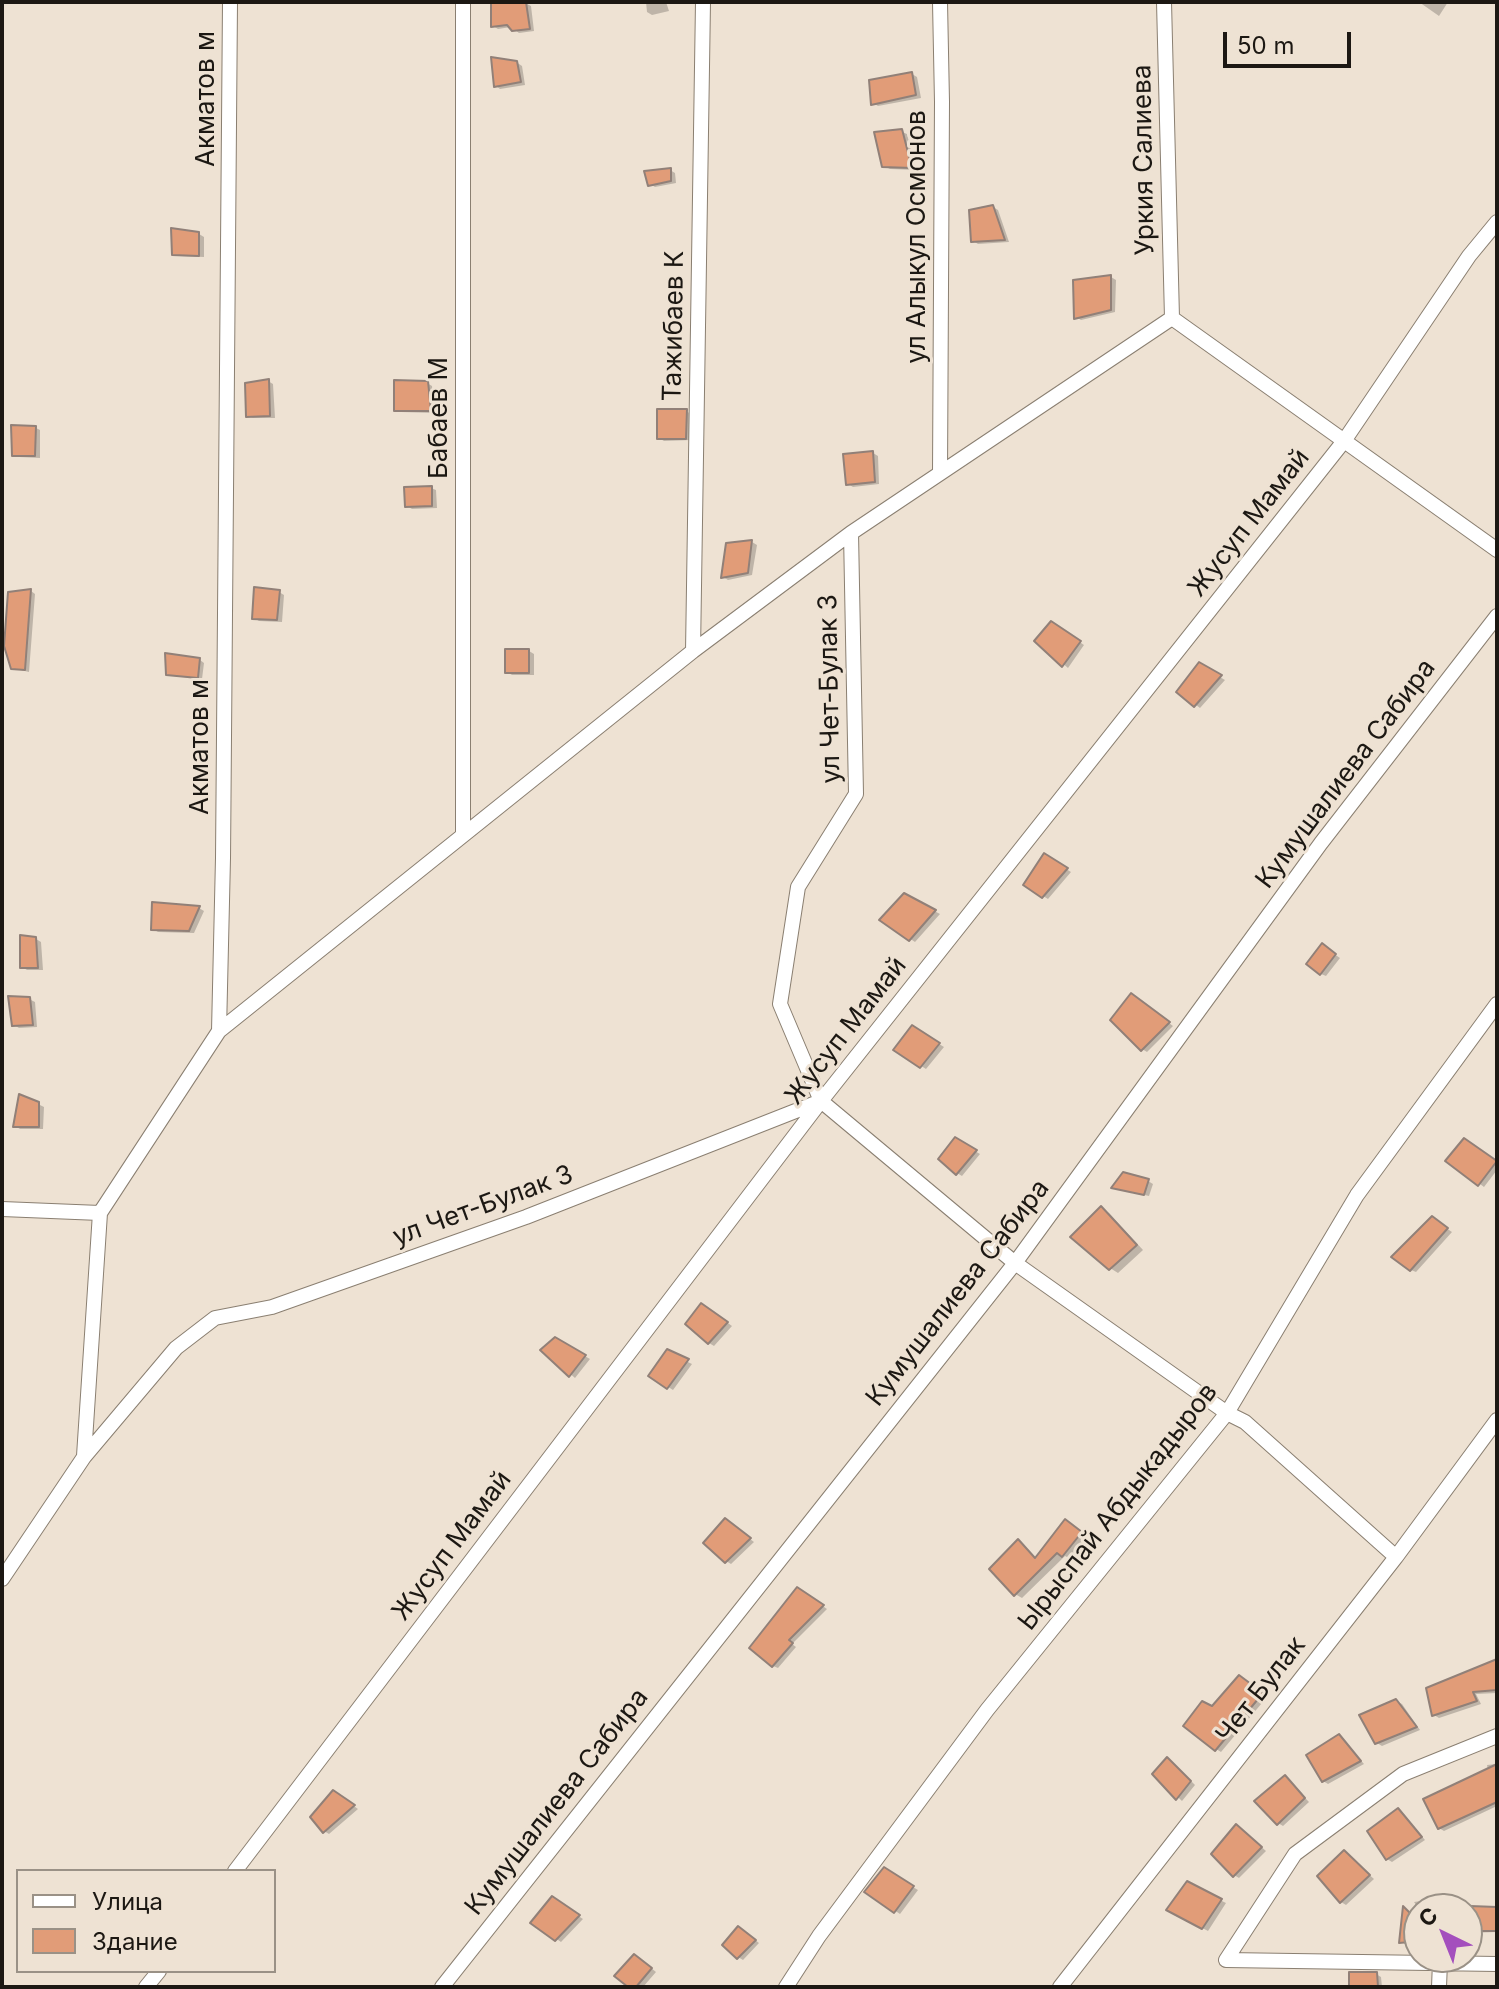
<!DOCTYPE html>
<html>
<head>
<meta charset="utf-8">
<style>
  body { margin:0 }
  #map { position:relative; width:1499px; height:1989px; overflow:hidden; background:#eee2d3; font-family:Inter,sans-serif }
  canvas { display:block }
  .frame { position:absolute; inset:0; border:4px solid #1c1813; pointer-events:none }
  .legend { position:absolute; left:16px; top:1869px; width:260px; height:104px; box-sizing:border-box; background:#eee2d3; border:2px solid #9a9186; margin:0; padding:10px 14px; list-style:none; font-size:24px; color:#1c1813 }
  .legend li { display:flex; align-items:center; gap:16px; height:40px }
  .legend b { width:40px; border:2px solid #9a9186 }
  .north { position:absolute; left:1403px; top:1893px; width:80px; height:80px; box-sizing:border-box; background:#eee2d3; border:2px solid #9a9186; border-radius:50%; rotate:317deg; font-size:22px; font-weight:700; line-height:32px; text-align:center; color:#1c1813 }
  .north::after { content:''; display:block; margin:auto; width:28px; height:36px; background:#a44fbd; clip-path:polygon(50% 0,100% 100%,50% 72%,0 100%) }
  .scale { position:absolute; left:1223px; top:32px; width:128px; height:36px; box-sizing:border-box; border:4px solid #1c1813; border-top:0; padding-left:10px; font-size:24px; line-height:28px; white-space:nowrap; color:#1c1813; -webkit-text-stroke:6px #eee2d3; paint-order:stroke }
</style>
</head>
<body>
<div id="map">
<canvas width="1499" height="1989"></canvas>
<div class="frame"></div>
<ul class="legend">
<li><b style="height:10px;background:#fff"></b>Улица</li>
<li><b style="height:22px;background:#e19c78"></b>Здание</li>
</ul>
<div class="north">С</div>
<div class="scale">50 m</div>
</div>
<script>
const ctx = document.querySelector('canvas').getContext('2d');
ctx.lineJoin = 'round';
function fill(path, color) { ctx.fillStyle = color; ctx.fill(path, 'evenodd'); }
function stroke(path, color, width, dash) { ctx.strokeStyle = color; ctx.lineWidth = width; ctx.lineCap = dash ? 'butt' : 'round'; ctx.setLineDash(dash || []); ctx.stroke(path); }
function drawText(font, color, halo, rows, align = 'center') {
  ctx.font = font + ' Inter,sans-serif'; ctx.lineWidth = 6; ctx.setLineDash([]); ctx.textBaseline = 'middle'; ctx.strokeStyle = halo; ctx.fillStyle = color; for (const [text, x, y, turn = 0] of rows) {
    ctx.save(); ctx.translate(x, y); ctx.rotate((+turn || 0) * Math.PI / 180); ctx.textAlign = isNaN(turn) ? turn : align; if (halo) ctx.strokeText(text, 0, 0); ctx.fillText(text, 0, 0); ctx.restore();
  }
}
const shadow = new Path2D(`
  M646 2H666L669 11 652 15 647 12Z
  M1419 2H1448L1439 16Z
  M525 3 531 6 534 31 519 33 511 27 498 29 493 26Z
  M516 62 522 66 525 85 500 89 496 86Z
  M912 74 917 77 921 98 878 106 873 103Z
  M902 132 907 134 916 170 890 169 884 166Z
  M670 170 675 173 676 183 655 187 650 184Z
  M993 207 998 210 1009 242 978 244 973 241Z
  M199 234 204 237V257L179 256 174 254Z
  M1111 277 1116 280 1115 312 1081 320 1076 317Z
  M268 381 273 384 275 418H253L248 416Z
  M427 383 432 386 435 413 401 412 396 410Z
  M686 411 691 414V440L664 441 659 438Z
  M36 428 40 430V458L19 457 14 454Z
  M873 453 878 456 879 484 853 487 848 484Z
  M431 488 436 490 437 508 412 509 407 506Z
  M752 542 757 545 752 575 728 580 723 577 728 545Z
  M31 591 35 594 29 672 12 668Z
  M279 592 284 595 282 622 259 621 254 618Z
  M1052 623 1084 645 1068 668 1037 641Z
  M529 651 534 654V675H512L507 672Z
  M200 660 204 663 202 679 173 676 168 673Z
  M1199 665 1225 680 1200 708 1196 705Z
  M1045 856 1071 872 1048 899 1043 896Z
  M904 895 940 914 915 942 882 920Z
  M154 904 199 908 204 911 194 933 158 932 153 929Z
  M36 939 41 942 43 970H27L22 967Z
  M1327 949 1340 958 1326 976 1321 974Z
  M29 999 35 1002 37 1027 19 1028 14 1025Z
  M1136 999 1173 1026 1147 1052 1142 1049Z
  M913 1028 944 1047 926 1069 896 1050Z
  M38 1104 44 1107 43 1129H20L15 1126Z
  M956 1140 980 1154 962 1176 957 1173Z
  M1469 1143 1497 1163V1170L1484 1187 1448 1160Z
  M1148 1181 1153 1184 1149 1196 1114 1188Z
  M1101 1209 1109 1213 1143 1250 1118 1273 1110 1268Z
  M1437 1222 1452 1232 1416 1272 1411 1270Z
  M707 1308 732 1326 714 1346 709 1343Z
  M555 1339 590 1359 575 1378 543 1350Z
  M667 1352 692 1364 673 1390 651 1376Z
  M730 1524 754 1542 731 1564 726 1561Z
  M1073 1526 1088 1537 1071 1559 1065 1556 1022 1598 1015 1594 1018 1542 1037 1559Z
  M798 1589 827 1609 792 1644 796 1647 778 1668 773 1666Z
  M1497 1661V1693L1476 1694 1481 1704 1439 1718 1434 1715 1488 1665 1487 1662Z
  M1244 1680 1267 1697 1221 1752 1216 1749 1213 1709Z
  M1396 1701 1402 1704 1420 1730 1382 1746 1377 1743Z
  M1339 1736 1364 1764 1328 1784 1323 1781Z
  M1172 1762 1195 1785 1182 1801 1154 1774Z
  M1497 1764V1806L1444 1831 1439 1828 1488 1771 1487 1765Z
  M1285 1777 1309 1802 1283 1826 1278 1823Z
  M338 1795 358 1809 329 1834 324 1831Z
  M1398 1810 1425 1840 1392 1862 1387 1859Z
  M1242 1830 1266 1851 1239 1878 1234 1875Z
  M1344 1852 1374 1879 1346 1905 1341 1902Z
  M884 1870 918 1890 900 1914 867 1892Z
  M1187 1884 1226 1903 1208 1931 1169 1910Z
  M1447 1897 1452 1900V1908L1497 1909V1932L1467 1933V1909H1419L1414 1902Z
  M552 1899 583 1919 561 1942 533 1923Z
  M1408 1911 1419 1922V1943L1406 1945 1402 1942Z
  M744 1931 759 1943 743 1960 738 1957Z
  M640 1959 656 1972 643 1987H631Z
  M1376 1974 1381 1977 1382 1987H1351Z`);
const building = new Path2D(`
  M491 2H526L530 29 512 31 507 25 491 27Z
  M491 57 517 61 521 82 494 87Z
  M912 72 916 95 871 105 869 80Z
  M902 129 912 168 882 167 874 132Z
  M671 168V181L648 186 644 171Z
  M993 205 1005 240 971 242 969 210Z
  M171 228 199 232V256L172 255Z
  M1111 275V310L1074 319 1073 280Z
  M269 379 270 416 246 417 245 383Z
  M394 380 428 381 431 411H394Z
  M657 409H687L686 439H657Z
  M11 425 36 426 35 456H12Z
  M873 451 875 482 846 485 843 454Z
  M432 486V506L405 507 404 487Z
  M752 540 748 573 721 578 726 543Z
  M254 587 280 590 277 620 252 619Z
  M31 589 25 670 11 669 4 646 8 592Z
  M1051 621 1081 641 1062 667 1034 641Z
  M505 649H529V673H505Z
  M165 653 200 658 198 678 166 675Z
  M1199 662 1222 675 1194 707 1176 692Z
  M1044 853 1068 868 1042 898 1023 885Z
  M904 893 936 910 909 941 879 920Z
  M152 902 200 906 189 931 151 930Z
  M20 935 36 937 38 968H20Z
  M1322 943 1336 954 1320 975 1306 964Z
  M1131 993 1170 1022 1141 1051 1110 1020Z
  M8 996 30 997 33 1025 12 1026Z
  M912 1025 940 1043 920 1068 893 1050Z
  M19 1094 39 1102V1127H13Z
  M955 1137 977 1150 956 1175 938 1159Z
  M1464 1138 1497 1161 1478 1186 1445 1161Z
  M1123 1172 1149 1179 1144 1195 1111 1188Z
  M1101 1206 1137 1245 1109 1270 1070 1237Z
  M1432 1216 1448 1228 1410 1271 1391 1257Z
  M701 1303 728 1322 708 1344 685 1324Z
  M555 1337 586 1355 569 1377 540 1350Z
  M667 1349 689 1359 667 1389 648 1376Z
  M725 1518 751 1538 725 1563 703 1543Z
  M1065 1519 1082 1532 1062 1557 1057 1553 1014 1596 989 1569 1018 1539 1035 1558Z
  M797 1587 824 1605 789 1640 793 1643 772 1667 749 1648Z
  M1497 1659V1690L1473 1692 1477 1701 1432 1716 1426 1688Z
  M1239 1675 1263 1693 1215 1751 1183 1726 1202 1701 1212 1706Z
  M1396 1699 1417 1727 1375 1744 1359 1715Z
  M1339 1734 1361 1761 1322 1782 1306 1755Z
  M1167 1757 1191 1781 1176 1800 1152 1774Z
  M1497 1764V1802L1438 1829 1423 1799Z
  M1285 1775 1305 1798 1277 1825 1254 1801Z
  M333 1790 355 1805 323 1833 310 1817Z
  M1398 1808 1422 1837 1386 1860 1367 1831Z
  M1236 1824 1262 1847 1233 1877 1211 1854Z
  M1344 1850 1370 1875 1340 1903 1317 1876Z
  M884 1867 914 1886 894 1913 864 1892Z
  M1187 1881 1222 1899 1202 1929 1166 1910Z
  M552 1896 580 1915 555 1941 530 1923Z
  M1403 1906 1419 1922V1941L1399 1943Z
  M1470 1906 1497 1907V1931H1469Z
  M738 1926 756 1940 737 1959 722 1945Z
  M634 1954 652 1968 636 1987H628L614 1976Z
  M1349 1972H1377L1378 1987H1349Z`);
const street = new Path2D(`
  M463 2V834
  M1164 2 1172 318
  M940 473 942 102 940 2
  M693 651 703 2
  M219 1031 693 651 851 533
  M821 1101 1015 1263 1227 1413 1245 1422 1396 1557
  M2 1209 100 1213
  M84 1456 100 1213 219 1031 223 858 230 2
  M2 1579 84 1457 176 1348 215 1318 272 1307 526 1217 821 1101 780 1004 798 887 856 794 851 533 1172 318 1497 550
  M1497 1736 1403 1774 1295 1854 1226 1960 1497 1964
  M235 1871 821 1101 1344 441 1469 256 1497 222
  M146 1987 159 1971
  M442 1987 1015 1263 1321 843 1497 616
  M786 1987 819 1936 987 1710 1227 1413 1357 1195 1497 1004
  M1060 1987 1396 1557 1497 1420
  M1439 1987 1440 1962`);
const streetNames = [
  ["Акматов м",206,99,-90],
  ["Уркия Салиева",1144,160,-91],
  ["ул Алыкул Осмонов",917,237,-90],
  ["Тажибаев К",674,326,-89],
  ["Бабаев М",439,418,-90],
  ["Жусуп Мамай",1249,523,-52],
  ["ул Чет-Булак 3",830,689,-91],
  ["Акматов м",200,747,-90],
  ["Кумушалиева Сабира",1346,774,-53],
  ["Жусуп Мамай",846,1031,-52],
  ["ул Чет-Булак 3",483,1206,-20],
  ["Кумушалиева Сабира",958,1293,-52],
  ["Ырыспай Абдыкадыров",1118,1507,-52],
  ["Жусуп Мамай",452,1546,-53],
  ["Чет Булак",1261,1690,-52],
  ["Кумушалиева Сабира",557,1802,-52]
];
fill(shadow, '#0003');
fill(building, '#e19c78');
stroke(building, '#918078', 2);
stroke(street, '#8a7f71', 16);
stroke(street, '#fff', 14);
drawText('26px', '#1c1813', '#eee2d3', streetNames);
</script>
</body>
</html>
